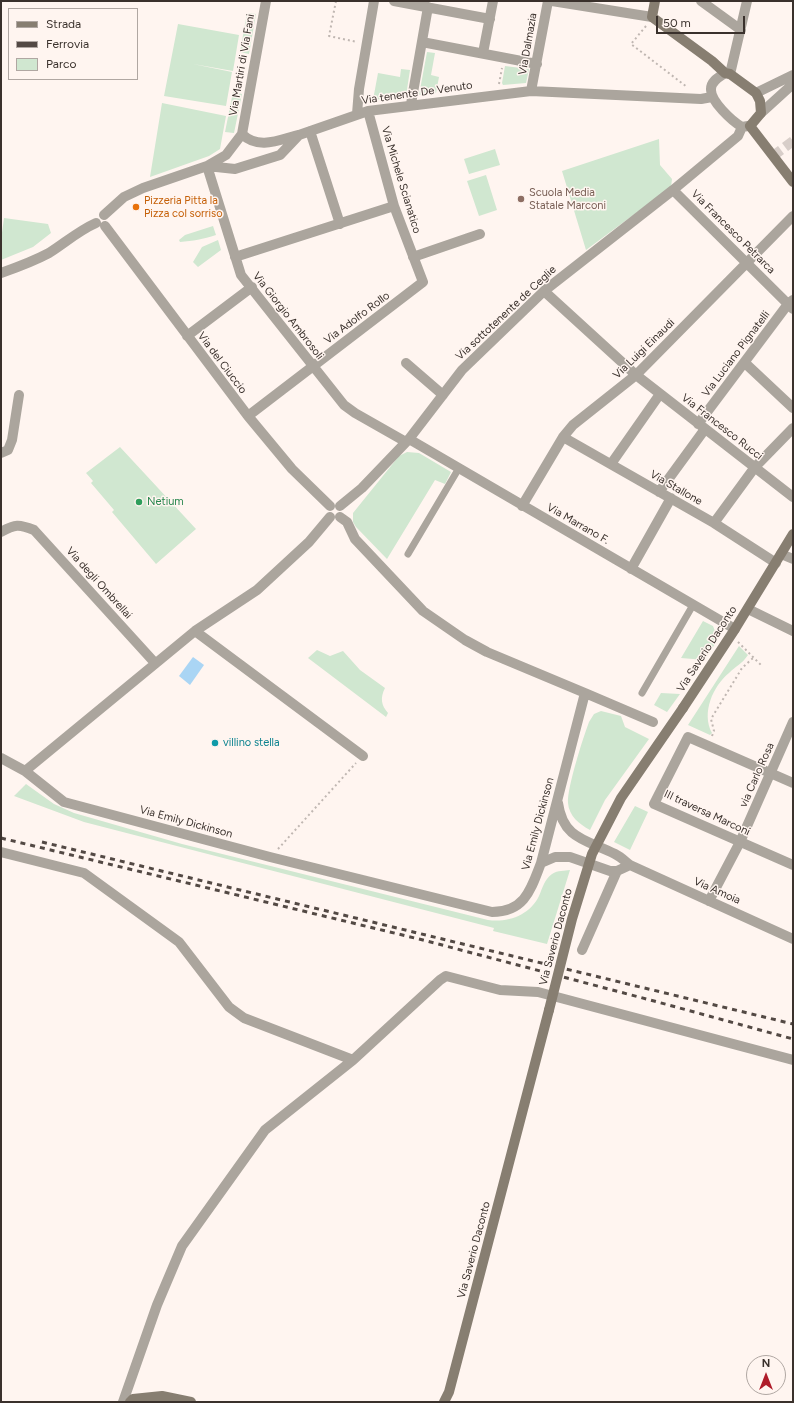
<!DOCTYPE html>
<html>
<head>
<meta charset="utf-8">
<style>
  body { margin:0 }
  #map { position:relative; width:794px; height:1403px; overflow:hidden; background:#fff5f0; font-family:Figtree,sans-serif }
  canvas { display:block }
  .frame { position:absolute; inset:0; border:2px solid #3a312c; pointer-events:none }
  .legend { position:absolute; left:8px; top:8px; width:130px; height:72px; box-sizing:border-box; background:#fff5f0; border:1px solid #b0a7a2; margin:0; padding:5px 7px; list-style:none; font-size:12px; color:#3a312c }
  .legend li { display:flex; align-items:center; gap:8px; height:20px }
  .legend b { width:20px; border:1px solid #b0a7a2 }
  .north { position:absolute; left:746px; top:1355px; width:40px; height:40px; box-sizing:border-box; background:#fff5f0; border:1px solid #b0a7a2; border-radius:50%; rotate:0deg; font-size:11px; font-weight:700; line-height:16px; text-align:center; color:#3a312c }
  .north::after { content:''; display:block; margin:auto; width:14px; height:18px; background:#af1c2a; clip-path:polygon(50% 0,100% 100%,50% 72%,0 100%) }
  .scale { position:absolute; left:656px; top:16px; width:89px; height:18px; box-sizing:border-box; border:2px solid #3a312c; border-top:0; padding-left:5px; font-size:12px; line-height:14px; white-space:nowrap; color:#3a312c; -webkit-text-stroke:3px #fff5f0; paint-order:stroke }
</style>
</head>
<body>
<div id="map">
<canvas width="794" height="1403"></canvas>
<div class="frame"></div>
<ul class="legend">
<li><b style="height:5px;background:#877e71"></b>Strada</li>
<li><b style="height:5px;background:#534944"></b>Ferrovia</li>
<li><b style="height:11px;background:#d0e7d0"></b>Parco</li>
</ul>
<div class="north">N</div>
<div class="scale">50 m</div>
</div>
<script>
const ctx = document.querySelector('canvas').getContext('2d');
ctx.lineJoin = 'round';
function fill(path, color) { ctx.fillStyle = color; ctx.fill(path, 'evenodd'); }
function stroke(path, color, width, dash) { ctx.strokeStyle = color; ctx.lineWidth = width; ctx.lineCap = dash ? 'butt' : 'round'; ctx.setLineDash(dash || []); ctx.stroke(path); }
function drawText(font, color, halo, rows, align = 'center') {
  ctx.font = font + ' Figtree,sans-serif'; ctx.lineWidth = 3; ctx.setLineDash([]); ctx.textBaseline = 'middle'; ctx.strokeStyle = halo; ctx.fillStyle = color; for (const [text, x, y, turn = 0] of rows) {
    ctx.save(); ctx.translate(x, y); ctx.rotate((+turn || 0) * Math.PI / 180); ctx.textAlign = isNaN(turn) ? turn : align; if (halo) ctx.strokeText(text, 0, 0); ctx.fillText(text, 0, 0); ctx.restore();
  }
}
const green = new Path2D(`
  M247 13 256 14 249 54 240 52Z
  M178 24 239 35 233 71 193 64 232 72 226 106 164 96Z
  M427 52 435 53 431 75 439 77 436 93 419 95Z
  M505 66 529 69 526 83 503 85 502 83Z
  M401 69 410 70 406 96 373 100 378 73 400 77Z
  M233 92 242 94 234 133 225 132Z
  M162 103 226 116 220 149 209 156 150 177Z
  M659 139 660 165 672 179 671 187 586 250 562 171Z
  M495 149 500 165 469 174 464 159Z
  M486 175 497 210 479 216 467 181Z
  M4 218 48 224 51 233 33 247 1 260V240Z
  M213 226 216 235C203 239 193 241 180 242L179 240 185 235Z
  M218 240 221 250 198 267 193 262 202 247Z
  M120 447 196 529 156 564 112 512 114 510 91 483 93 481 86 473Z
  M407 452 419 453 451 472 445 484 435 480 387 559 356 527 353 522V513L399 456Z
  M703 621 713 626 718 639 705 660 681 658Z
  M739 646 748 655C742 664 736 666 729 673 713 686 701 713 712 733L710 735 688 725Z
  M317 650 330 656 343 651 360 670 385 688C380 698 381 705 388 713L386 717 308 658Z
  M661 693 680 694 667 712 654 705Z
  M601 711 621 716 625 727 649 739 605 800 590 830C579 824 569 816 568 803 567 788 583 738 589 722L594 714Z
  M26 784 54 804 74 813 182 844 488 920C508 923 530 915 539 896 543 887 544 880 552 874 558 870 564 871 570 870L547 944 493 931 494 928 84 822 14 796Z
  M635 806 648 812 630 850 614 842Z`);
const water = new Path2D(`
  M193 657 204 665 190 685 179 676Z`);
const streetTunnel = new Path2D(`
  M773 156 793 141`);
const path = new Path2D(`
  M336 1 329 36 357 42
  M646 26 631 44 687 87
  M499 84 502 68
  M738 642 761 665
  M712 736 714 731 711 719 742 668 753 658
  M278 849 356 763`);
const lane = new Path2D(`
  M408 554 459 468
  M642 693 693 605`);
const street = new Path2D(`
  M394 1 490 19
  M552 1 652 17
  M701 1 741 30
  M422 42 537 64
  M483 53 493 1
  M725 73C719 77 711 81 711 89 710 101 732 121 742 127L748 126
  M730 74 747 1
  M531 91 548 1
  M756 93 793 75
  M411 104 428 7
  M761 113 793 84
  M357 114 359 89 374 1
  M310 131 340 224
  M242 134C258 150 279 140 298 135
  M207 166 241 275 344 405 355 413 406 442
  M207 166 226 155 242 134 266 1
  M673 190 793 309
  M104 215 124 197 143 188 207 166 235 169 280 155 299 135 368 111 531 91 701 99 712 97
  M105 226 248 416 292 469 330 506
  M235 257 394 206
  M413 257 480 234
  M1 273C18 267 34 261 49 253 65 243 78 231 96 223
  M544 291 636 375 793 497
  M187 336 252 287
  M406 363 443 395
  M745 363 793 408
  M248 416 423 282 394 206 368 111
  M698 424 788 304 793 300
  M563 437 714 523 776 563
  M409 439 735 629
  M1 453 8 450 12 440 19 395
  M611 464 660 394
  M659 492 705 429
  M340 506 362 488 409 439 462 370 544 291 673 190 738 136 742 127
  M522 506 563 437 573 425 636 375 793 216
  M714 523 755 467 793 428
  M1 532C15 524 19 524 34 530L155 663
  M781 554 793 559
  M631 569 671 498
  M748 609 793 631
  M195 631 363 756
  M585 693 653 722
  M1 758 25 771 64 802 270 857 492 912C525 912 531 889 541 863L585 693 487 652 465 640 423 611 355 539 347 522 340 517
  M25 771 195 631 257 590 309 542 330 517
  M793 783 688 737 654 804 793 865
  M558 803C563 840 588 840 615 854 621 857 626 862 630 865L793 939
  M1 852 84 873 179 942 229 1007 244 1018 353 1060
  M541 863 555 857H570L610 871H617L630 865
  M709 901 740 842 793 722
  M582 950 617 871
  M123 1402 157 1305 182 1246 265 1130 353 1060 440 980 446 976 500 990 538 992 793 1060`);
const secondary = new Path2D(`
  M655 1 652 17 712 61 725 73 730 74 756 93 760 101 761 113 750 126 793 182
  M683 708 735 629 793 534
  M130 1402 133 1399 162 1396 191 1402
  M444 1402 449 1392 549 1010`);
const rail = new Path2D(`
  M1 838 423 940 654 1001 793 1039
  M42 842 793 1024`);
const secondaryBridge = new Path2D(`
  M549 1010 572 919 592 854 621 798 683 708`);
const markers = [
  [521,199,4,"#8d6e63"],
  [136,207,4,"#e8710a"],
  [139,502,4,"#2e9e5b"],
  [215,743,4,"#0f9aa8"]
];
const streetNames = [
  ["Via Dalmazia",528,44,-80],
  ["Via Martiri di Via Fani",242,65,-80],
  ["Via tenente De Venuto",417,93,-8],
  ["Via Michele Scianatico",401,180,73],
  ["Via Francesco Petrarca",733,232,45],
  ["Via sottotenente de Ceglie",506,313,-43],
  ["Via Giorgio Ambrosoli",288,316,52],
  ["Via Adolfo Rollo",357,318,-37],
  ["Via Luigi Einaudi",644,349,-44],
  ["Via Luciano Pignatelli",736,354,-53],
  ["Via del Ciuccio",222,363,53],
  ["Via Francesco Rucci",722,427,38],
  ["Via Stallone",676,488,30],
  ["Via Marrano F.",578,524,30],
  ["Via degli Ombrellai",99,583,48],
  ["Via Saverio Daconto",707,649,-57],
  ["via Carlo Rosa",757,775,-66],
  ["III traversa Marconi",707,813,25],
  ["Via Emily Dickinson",186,822,15],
  ["Via Emily Dickinson",538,824,-75],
  ["Via Amoia",717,891,24],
  ["Via Saverio Daconto",556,937,-75],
  ["Via Saverio Daconto",474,1250,-75]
];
const educationNames = [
  ["Scuola Media",529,193],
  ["Statale Marconi",529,206]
];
const foodNames = [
  ["Pizzeria Pitta la",144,201],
  ["Pizza col sorriso",144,214]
];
const leisureNames = [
  ["Netium",147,502]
];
const cultureNames = [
  ["villino stella",223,743]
];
fill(green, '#d0e7d0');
fill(water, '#aad5f4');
stroke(streetTunnel, '#d8cec9', 10, [10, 5]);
stroke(path, '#c0b7b2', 2, [2, 3]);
stroke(lane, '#aba59d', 7);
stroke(street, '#aba59d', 10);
stroke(secondary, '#877e71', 10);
stroke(rail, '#534944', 3, [5, 5]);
stroke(secondaryBridge, '#877e71', 10);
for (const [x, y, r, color] of markers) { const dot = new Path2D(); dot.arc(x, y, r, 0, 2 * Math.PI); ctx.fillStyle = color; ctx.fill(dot); stroke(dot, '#fff5f0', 1.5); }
drawText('11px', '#3a312c', '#fff5f0', streetNames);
drawText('11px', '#785e54', '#fff5f0', educationNames, 'left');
drawText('11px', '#c56008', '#fff5f0', foodNames, 'left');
drawText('11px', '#27864d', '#fff5f0', leisureNames, 'left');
drawText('11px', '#0d838f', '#fff5f0', cultureNames, 'left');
</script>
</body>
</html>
